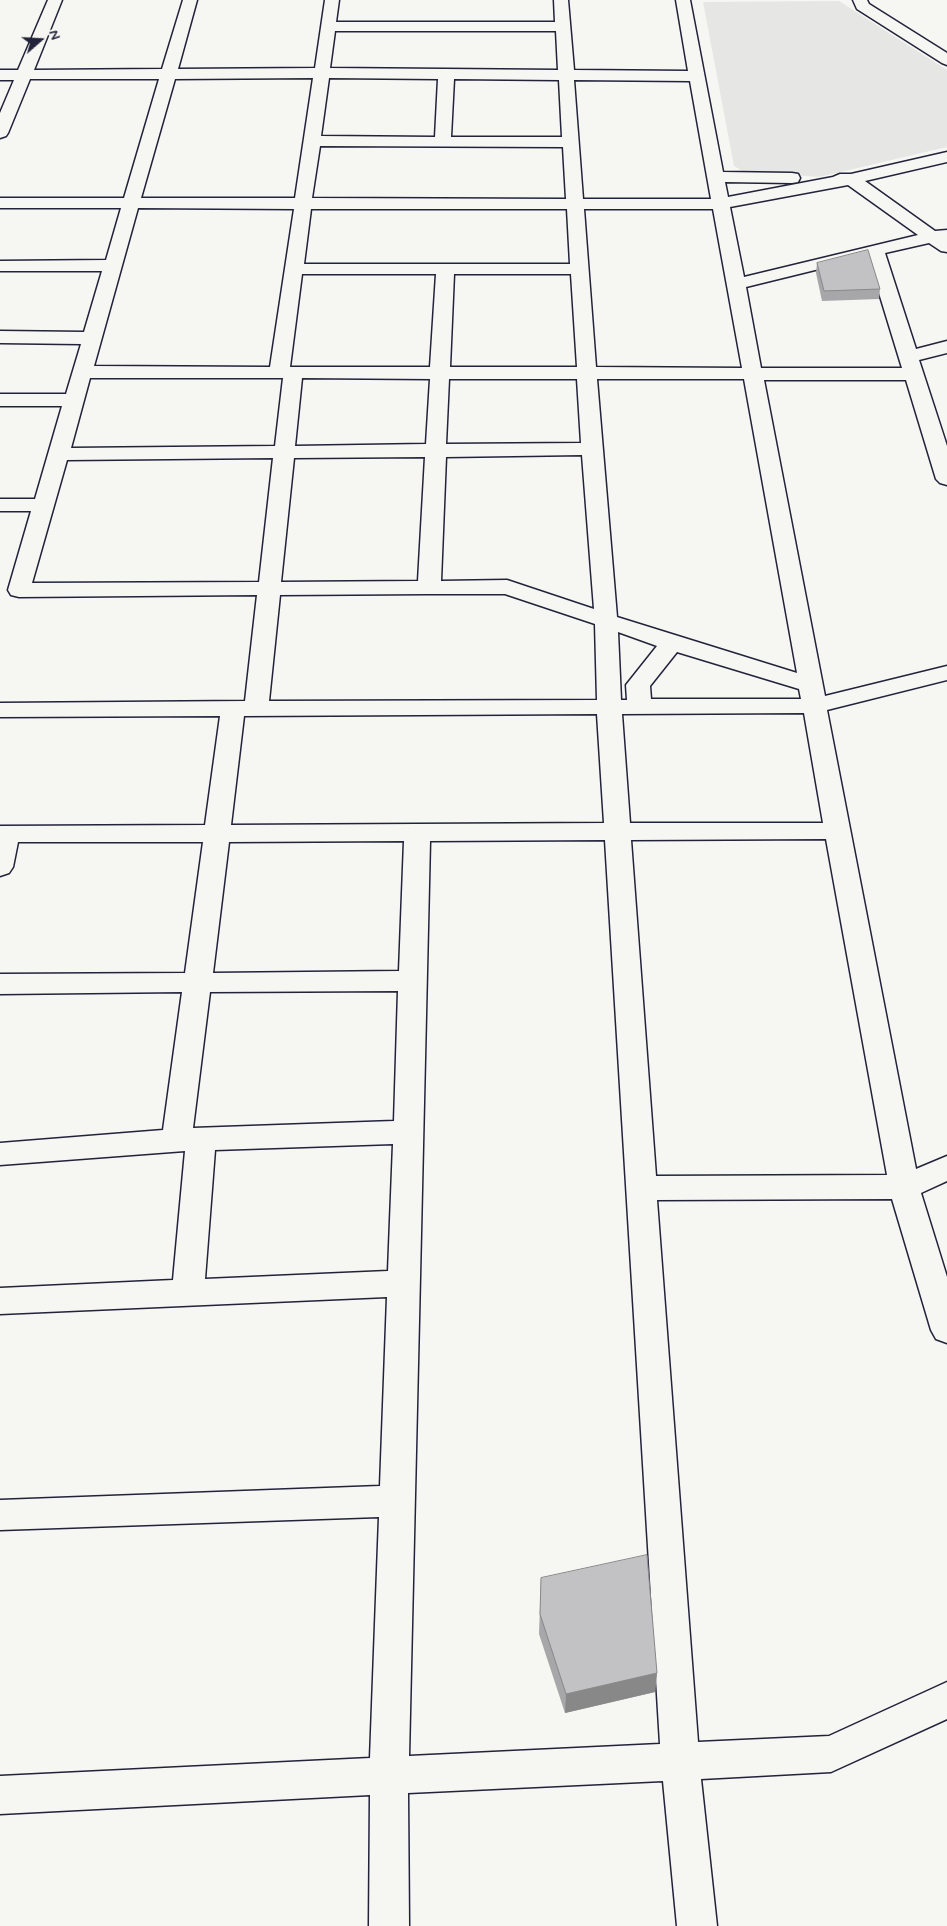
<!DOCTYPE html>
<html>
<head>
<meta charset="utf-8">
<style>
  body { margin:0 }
  #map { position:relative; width:947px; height:1926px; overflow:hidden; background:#f6f6f2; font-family:Mynerve,sans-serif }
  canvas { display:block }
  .north { position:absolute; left:15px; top:15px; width:50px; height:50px; -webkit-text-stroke:4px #f6f6f2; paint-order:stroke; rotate:71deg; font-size:14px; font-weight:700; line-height:20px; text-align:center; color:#22223b }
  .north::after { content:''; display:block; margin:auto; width:18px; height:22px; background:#22223b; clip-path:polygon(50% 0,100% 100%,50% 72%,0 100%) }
</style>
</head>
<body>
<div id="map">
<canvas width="947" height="1926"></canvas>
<div class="north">N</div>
</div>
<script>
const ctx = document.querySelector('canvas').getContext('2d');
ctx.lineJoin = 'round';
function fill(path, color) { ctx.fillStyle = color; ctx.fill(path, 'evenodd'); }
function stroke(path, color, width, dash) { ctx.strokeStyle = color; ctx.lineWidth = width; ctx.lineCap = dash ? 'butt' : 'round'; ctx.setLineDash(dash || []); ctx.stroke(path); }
const built = new Path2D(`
  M839 1 947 70V147L819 177 743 171 734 166 703 2Z`);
const minor = new Path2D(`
  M48 0H62L34 70 162 69 183 0H197L178 69 315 68 325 0H339L336 22H555L554 0H568L574 70 688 71 676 0H690L723 172 792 173 798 174 800 178 798 182 792 183 725 182 728 197 833 177 840 174H851L947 152V162L865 181 935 231 947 230V252L941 251 929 243 885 253 916 349 947 341V353L919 360 947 446V485L940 483 936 479 906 380H764L825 696 947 666V680L827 710 916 1169 947 1156V1181L921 1193 947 1277V1343L936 1339 931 1330 892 1199 657 1200 698 1742 829 1736 947 1682V1719L831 1772 701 1779 717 1926H677L663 1781 408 1793 409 1926H369L370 1795 0 1814V1776L370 1758 379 1517 0 1530V1500L380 1486 387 1297 0 1314V1288L173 1280 185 1151 0 1165V1143L163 1130 182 992 0 994V974L185 973 203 842H18L13 867 9 873 0 876V826L205 825 220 716 0 717V703L245 701 257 595 19 597 11 595 8 590 31 511H0V499H35L62 406H0V394H66L81 344 0 343V331L84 332 102 271H0V261L106 260 121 208H0V198H124L159 79H30L8 133 6 136 0 138V113L14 80H0V70H18ZM335 31H556L558 70 330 68ZM313 78 295 198H141L175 79ZM329 78 438 79 435 137 321 136ZM454 79 559 80 562 137H451ZM574 80 690 81 711 199H583ZM320 146 563 147 566 199 312 198ZM848 185 918 235 744 277 730 207ZM138 208 294 209 270 367 94 366ZM311 209H567L570 264H304ZM584 209H713L742 368 596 367ZM868 257 902 368H761L746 287ZM302 274H436L430 367H290ZM454 274H571L577 367H450ZM90 378H283L275 446 71 448ZM302 378 430 379 426 444 295 446ZM449 379H577L581 443 446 444ZM597 379H744L797 673 617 617ZM582 455 594 609 507 580 441 581 446 457ZM425 457 418 581 281 582 294 458ZM273 458 259 582 32 583 67 460ZM427 594H505L595 624 597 700 269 701 280 595ZM618 632 657 646 626 685 627 700H621ZM677 652 799 689 801 699H651L650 686ZM804 713 823 823H630L622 714ZM597 714 604 823 231 825 244 716ZM826 839 887 1175 656 1176 631 840ZM605 840 660 1744 409 1756 430 841ZM404 841 399 971 213 973 229 842ZM398 991 394 1121 193 1128 210 992ZM393 1144 388 1271 205 1279 215 1150Z
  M853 0H867L869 4 947 53V65L942 63 857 9Z`);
const wall = new Path2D(`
  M817 263 880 289 879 299 822 301 816 273Z
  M541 1578 657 1673 655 1692 565 1713 539 1634Z`);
const shadedWall = new Path2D(`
  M657 1673 655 1692 565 1713 566 1694Z`);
const building = new Path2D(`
  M868 250 880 289 824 291 817 263Z
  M647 1555 657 1673 566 1694 540 1614 541 1578Z`);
fill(built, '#e6e6e4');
stroke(minor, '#22223b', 3);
fill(minor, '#f6f6f2');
fill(wall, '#a7a7a9');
fill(shadedWall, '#888889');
fill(building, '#c2c2c4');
stroke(building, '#888889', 1);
</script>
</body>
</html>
